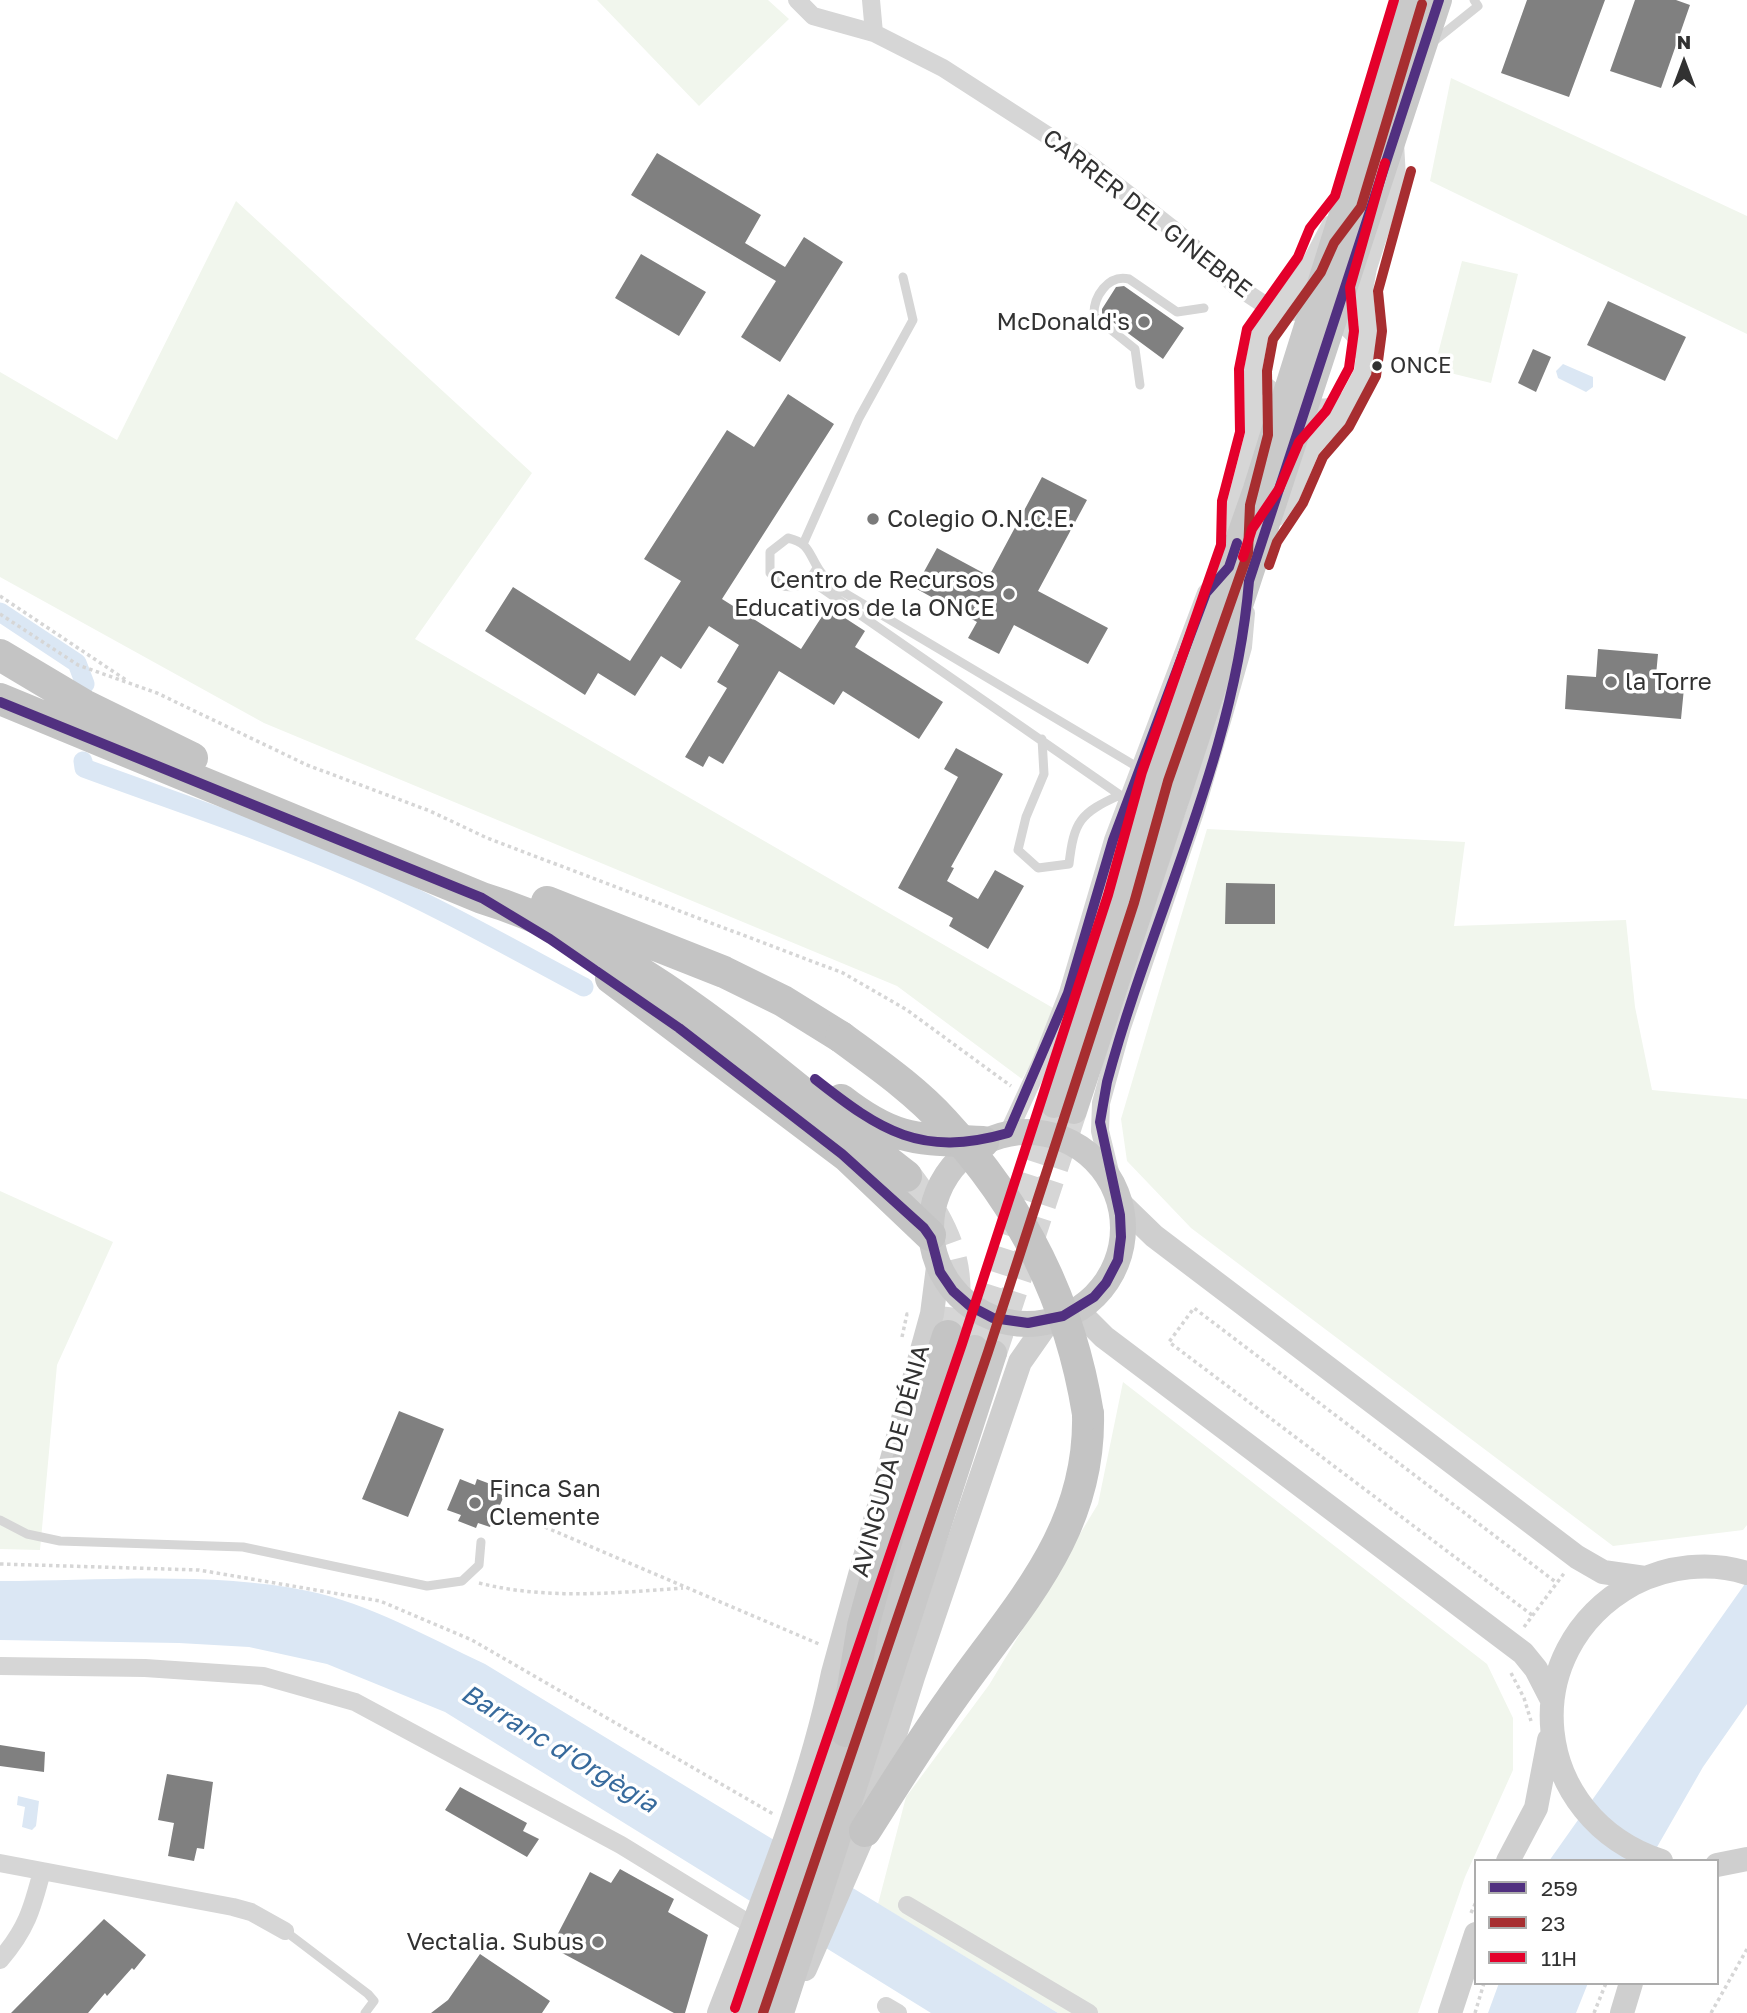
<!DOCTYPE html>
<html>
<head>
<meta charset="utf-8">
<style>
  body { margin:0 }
  #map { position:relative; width:1747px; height:2013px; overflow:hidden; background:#fff; font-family:"Golos Text",sans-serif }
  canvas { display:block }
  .legend { position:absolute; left:1474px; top:1859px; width:245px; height:126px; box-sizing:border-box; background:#fff; border:2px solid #adadad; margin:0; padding:9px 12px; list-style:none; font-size:21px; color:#323232 }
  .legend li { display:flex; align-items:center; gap:14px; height:35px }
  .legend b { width:35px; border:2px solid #adadad }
  .north { position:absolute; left:1649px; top:28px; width:70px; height:70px; -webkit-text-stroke:5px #fff; paint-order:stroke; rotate:0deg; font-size:19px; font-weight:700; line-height:28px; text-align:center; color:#323232 }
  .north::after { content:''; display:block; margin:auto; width:24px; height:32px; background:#323232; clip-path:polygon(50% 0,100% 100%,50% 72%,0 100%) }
</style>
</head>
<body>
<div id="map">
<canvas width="1747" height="2013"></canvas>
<ul class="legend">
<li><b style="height:9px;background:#513080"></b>259</li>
<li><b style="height:9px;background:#a72e30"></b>23</li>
<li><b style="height:9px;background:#e4002b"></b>11H</li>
</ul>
<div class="north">N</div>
</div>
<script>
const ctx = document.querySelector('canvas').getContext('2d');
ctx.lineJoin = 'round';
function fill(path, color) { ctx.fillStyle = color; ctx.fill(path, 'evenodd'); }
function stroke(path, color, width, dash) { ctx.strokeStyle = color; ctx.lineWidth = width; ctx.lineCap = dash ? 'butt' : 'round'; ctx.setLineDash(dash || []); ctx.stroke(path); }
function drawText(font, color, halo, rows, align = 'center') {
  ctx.font = font + ' "Golos Text",sans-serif'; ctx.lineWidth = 7; ctx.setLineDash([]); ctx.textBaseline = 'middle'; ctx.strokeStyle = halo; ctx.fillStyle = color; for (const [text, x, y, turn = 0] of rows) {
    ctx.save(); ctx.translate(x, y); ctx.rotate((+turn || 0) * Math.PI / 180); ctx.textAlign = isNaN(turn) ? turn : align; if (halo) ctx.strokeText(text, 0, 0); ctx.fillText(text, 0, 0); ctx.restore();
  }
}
const green = new Path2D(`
  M597 0H768L789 19 699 106Z
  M1451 78 1747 216V334L1430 181Z
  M236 201 532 473 415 639 1060 1012 1022 1079 897 986 264 723 0 577V372L117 440Z
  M1462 261 1518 274 1491 383 1434 369Z
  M1207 829 1465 842 1454 926 1626 920 1635 1007 1652 1090 1747 1099V1525L1743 1530 1613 1546 1191 1228 1127 1161 1121 1119Z
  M0 1191 113 1242 57 1365 40 1550 0 1549Z
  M1123 1382 1487 1664 1513 1718V1770L1465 1877 1418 2013H1058L878 1904 906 1797 989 1685 1098 1504Z`);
const water = new Path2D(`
  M1563 364 1593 377V387L1586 392 1558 378 1556 371Z
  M0 1581C98 1581 212 1571 308 1591 368 1603 430 1638 485 1664L1058 2013H931L445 1712 327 1664 249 1647 179 1643 0 1640Z
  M1747 1581V1704L1703 1767 1649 1861H1549Z
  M18 1796 39 1801 36 1826 32 1830 22 1827 25 1807 17 1805Z
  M1499 1983H1588L1576 2013H1488Z`);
const canal = new Path2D(`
  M0 612 77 663 85 684
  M83 761 84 768C176 802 268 832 357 871 435 905 509 947 584 987`);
const building = new Path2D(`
  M1527 0H1605L1569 97 1501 73Z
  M1635 0H1676L1690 5 1661 88 1610 71Z
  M657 153 761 215 745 243 785 267 804 237 843 262 780 362 741 337 776 281 631 195Z
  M641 254 706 292 679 336 615 298Z
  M1124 286 1184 328 1163 359 1102 314V309L1116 287Z
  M1608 301 1686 337 1665 381 1587 345Z
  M1533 349 1551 357 1536 392 1518 383Z
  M788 394 834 424 722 599 801 649 828 607 865 631 855 647 943 702 919 739 843 691 834 705 779 671 723 764 709 756 703 767 685 757 727 688 717 682 739 645 709 626 681 669 661 656 635 696 598 673 585 695 485 631 513 587 630 661 681 581 644 559 727 430 754 447Z
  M1042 477 1087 500 1038 591 1108 628 1088 664 1014 625 999 654 968 638 977 622 915 588 937 548 989 576Z
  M1598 649 1658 654 1655 686 1684 688 1681 719 1565 709 1567 675 1596 677Z
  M956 748 1003 774 951 867 954 868 947 881 978 899 995 870 1024 886 988 949 949 926 953 918 898 888 958 777 944 769Z
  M1226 883 1275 884V924H1225Z
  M399 1411 444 1429 408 1517 362 1499Z
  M460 1479 475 1485 477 1479 493 1485 491 1490 504 1496 490 1527 478 1523 476 1528 458 1521 461 1515 447 1510Z
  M0 1745 45 1752 44 1772 0 1766Z
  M167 1774 213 1782 204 1849 197 1848 194 1861 168 1856 174 1823 158 1820Z
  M460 1787 527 1823 523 1831 539 1839 527 1857 445 1810Z
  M620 1869 674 1899 668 1912 708 1935 685 2013H674L551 1947 590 1872 611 1883Z
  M104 1919 146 1955 134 1970 132 1968 107 1996 105 1993 88 2013H11Z
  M480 1954 550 2001 542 2013H431L448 2000Z`);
const primaryTunnel = new Path2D(`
  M975 1348 1054 1105
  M994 1353 1074 1111`);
const highwayTunnel = new Path2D(`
  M906 1176C945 1228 966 1269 948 1336`);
const path = new Path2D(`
  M0 596 126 680
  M0 614 78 665 157 693 307 765 430 811 487 838 843 973 907 1010 1011 1086
  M902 1337 907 1314 911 1316
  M519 1516 819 1644
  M0 1564 199 1570 380 1601 472 1640 773 1814
  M479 1583C547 1600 614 1593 683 1588
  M1532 1615 1169 1342 1194 1308 1557 1583
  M1524 1627 1565 1572
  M1511 1673 1524 1698 1531 1721
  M1471 1913 1476 1902
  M1475 2013 1484 1983
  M1594 2013 1606 1983
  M1711 2013 1747 1949`);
const lane = new Path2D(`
  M1433 42 1478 6 1474 0
  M1140 385 1135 349 1094 316C1093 297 1108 274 1129 279L1177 312 1204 308
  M804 542 859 418 913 320 903 277
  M817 568C809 582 800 589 782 586L770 573V552L788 538C809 543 808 552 818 568 822 575 828 580 833 586L1139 768
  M810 580 1120 795 1126 805
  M1042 739 1044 774 1026 817 1018 850 1038 868 1069 864C1074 821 1080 813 1120 795
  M0 1520 27 1534 60 1541 243 1547 427 1586 462 1581 479 1565 481 1542
  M285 1931 368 1994 374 2001 365 2013`);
const street = new Path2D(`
  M797 0 813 16 874 33 943 68 1078 155 1174 230 1235 285 1277 313
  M871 0 874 33
  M1277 313C1309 308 1357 318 1364 356
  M1253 370C1269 399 1322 421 1350 398
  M1276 518 1291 496 1311 449 1338 419 1363 372 1368 331 1364 290 1368 268 1397 178 1395 143
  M1235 531 1236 503 1254 434 1253 370 1260 333 1310 264 1331 224
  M1008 1133 1041 1062 1068 993 1113 840 1206 593 1222 575
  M1113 1184 1100 1131 1101 1103 1122 1027 1195 812 1224 714 1243 647 1246 613
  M0 1666 145 1668 263 1676 355 1702 621 1845 753 1926
  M0 1863 233 1907 251 1912 285 1931
  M907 1905 1089 2013
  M0 1960C26 1930 32 1910 42 1871
  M886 2006 898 2013`);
const secondary = new Path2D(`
  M1120 1203 1154 1236 1577 1557 1603 1572 1645 1578
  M1077 1310 1104 1337 1523 1653 1536 1669 1552 1700
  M1508 1861 1536 1808 1549 1740
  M1661 1861C1530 1818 1512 1651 1633 1584 1667 1566 1710 1561 1747 1573
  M1717 1865 1747 1859
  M805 1969 865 1831 913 1677 1020 1362 1048 1322
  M719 2013C762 1902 809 1790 833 1673L932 1314 938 1267
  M1450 2013 1476 1934
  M1622 2013 1631 1983`);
const primary = new Path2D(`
  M1054 1105 1121 899 1155 777 1256 489 1409 0
  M1074 1111 1439 0
  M931 1228a96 96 0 1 1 192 0a96 96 0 1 1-192 0Z
  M866 1674 975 1348
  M748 2013 852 1714
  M781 2013 994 1353`);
const highway = new Path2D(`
  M0 655 84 705 192 758
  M0 699 482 898C646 948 773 1073 906 1176
  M547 902 724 972 783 1001 841 1037
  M611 978 847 1156 930 1235
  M841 1100C895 1142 917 1139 983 1142
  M846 1731 863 1626 908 1461 948 1336
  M865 1831C893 1787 920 1743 950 1701 1014 1609 1091 1535 1088 1414`);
const highwayBridge = new Path2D(`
  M841 1037C876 1063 914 1089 944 1122 1022 1206 1070 1301 1088 1414`);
const bus1 = new Path2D(`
  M0 702 482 898 550 939 679 1028 842 1154 924 1228 931 1238 940 1272 953 1291 970 1306 993 1318 1028 1323 1063 1316 1094 1297 1106 1283 1118 1260 1121 1237 1120 1215 1100 1122 1107 1082C1152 914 1235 756 1249 581L1439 0
  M815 1079C881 1131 921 1158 1008 1133L1068 993 1113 840 1206 593 1229 567 1237 543`);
const bus2 = new Path2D(`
  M1269 565 1277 542 1303 503 1323 457 1349 427 1376 376 1382 331 1378 291 1411 171
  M763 2013 988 1352 1134 903 1168 781 1248 553 1250 505 1268 435 1267 371 1273 339 1321 272 1334 243 1361 207 1422 4`);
const bus3 = new Path2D(`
  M1243 557 1252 529 1279 489 1299 442 1326 411 1349 368 1354 331 1350 287 1385 163
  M735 2008 962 1344 1108 895 1142 772 1221 545 1222 501 1240 432 1239 369 1247 329 1298 257 1310 228 1335 196 1394 0`);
const markers = [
  [1144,322,7,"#7a7a7a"],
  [1377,366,6,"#323232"],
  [873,519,7,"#7a7a7a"],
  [1009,594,7,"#7a7a7a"],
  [1611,682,7,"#7a7a7a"],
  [475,1503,7,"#7a7a7a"],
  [598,1942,7,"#7a7a7a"]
];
const busNames = [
  ["ONCE",1390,366]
];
const streetNames = [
  ["CARRER DEL GINEBRE",1147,214,38],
  ["AVINGUDA DE DÉNIA",891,1461,-75]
];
const poiNames = [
  ["McDonald's",1130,322],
  ["Colegio O.N.C.E.",887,519,"left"],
  ["Centro de Recursos",995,580],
  ["Educativos de la ONCE",995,608],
  ["la Torre",1625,682,"left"],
  ["Finca San",489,1489,"left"],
  ["Clemente",489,1517,"left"],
  ["Vectalia. Subus",584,1942]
];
const waterNames = [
  ["Barranc d'Orgègia",559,1749,31]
];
fill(green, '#f1f6ed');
fill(water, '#dbe7f4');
stroke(canal, '#dbe7f4', 19);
fill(building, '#808080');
stroke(primaryTunnel, '#d6d6d6', 26, [26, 13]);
stroke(highwayTunnel, '#d6d6d6', 32, [32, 16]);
stroke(path, '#d6d6d6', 3.5, [3.5, 3.5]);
stroke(lane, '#d6d6d6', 9);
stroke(street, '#d6d6d6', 18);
stroke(secondary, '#cfcfcf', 24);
stroke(primary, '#c9c9c9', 26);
stroke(highway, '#c4c4c4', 32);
stroke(highwayBridge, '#c4c4c4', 32);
stroke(bus1, '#513080', 10);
stroke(bus2, '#a72e30', 10);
stroke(bus3, '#e4002b', 10);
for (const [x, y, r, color] of markers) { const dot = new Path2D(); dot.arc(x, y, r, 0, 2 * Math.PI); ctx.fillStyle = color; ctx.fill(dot); stroke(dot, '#fff', 2.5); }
drawText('22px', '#323232', '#fff', busNames, 'left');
drawText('24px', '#323232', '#fff', streetNames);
drawText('24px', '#323232', '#fff', poiNames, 'right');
drawText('italic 26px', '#376a9c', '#fff', waterNames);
</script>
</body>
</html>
